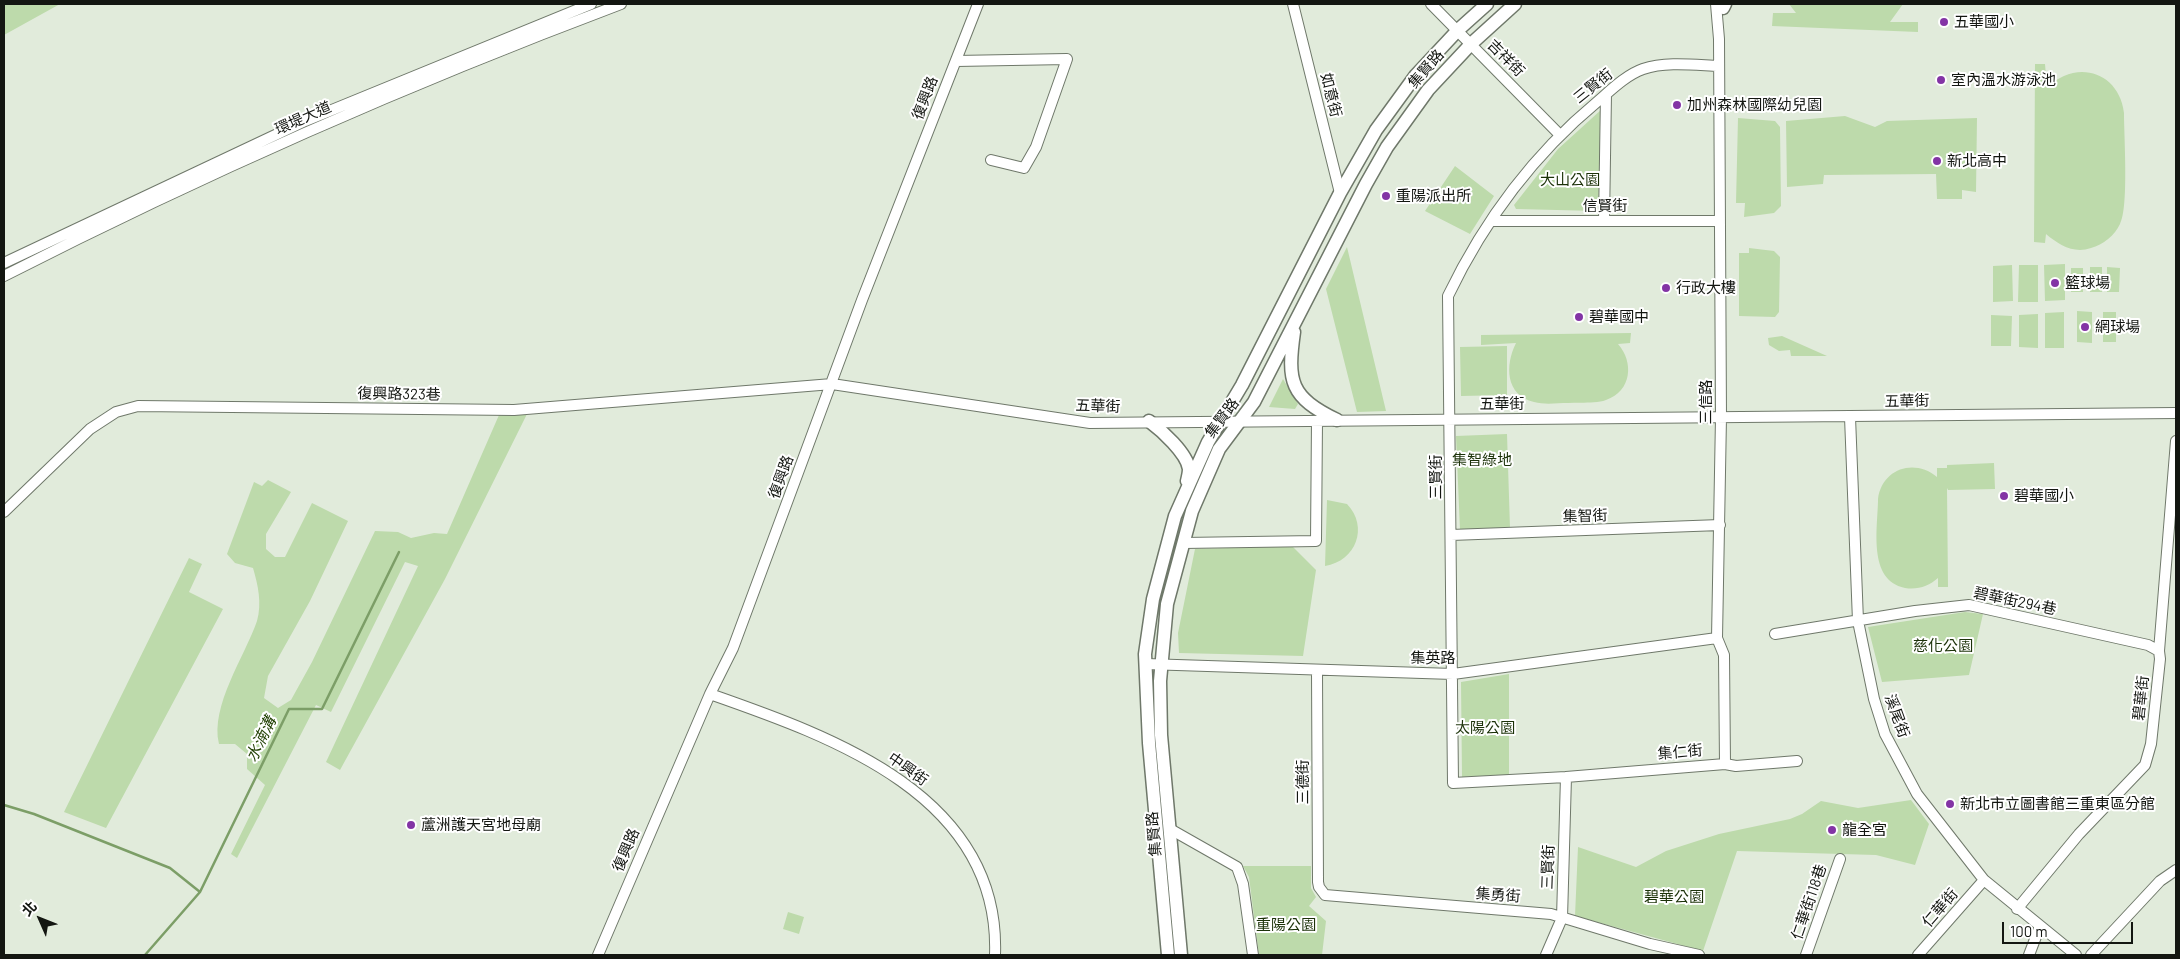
<!DOCTYPE html>
<html>
<head>
<meta charset="utf-8">
<style>
  body { margin:0 }
  #map { position:relative; width:2180px; height:959px; overflow:hidden; background:#e1ebdb; font-family:Barlow,"Noto Sans TC",sans-serif }
  canvas { display:block }
  .frame { position:absolute; inset:0; border:5px solid #131611; pointer-events:none }
  .north { position:absolute; left:15px; top:894px; width:50px; height:50px; -webkit-text-stroke:4px #fff; paint-order:stroke; rotate:314deg; font-size:14px; font-weight:700; line-height:20px; text-align:center; color:#131611 }
  .north::after { content:''; display:block; margin:auto; width:18px; height:22px; background:#131611; clip-path:polygon(50% 0,100% 100%,50% 72%,0 100%) }
  .scale { position:absolute; left:2002px; top:922px; width:131px; height:22px; box-sizing:border-box; border:2px solid #131611; border-top:0; padding-left:6px; font-size:15px; line-height:18px; white-space:nowrap; color:#131611; -webkit-text-stroke:4px #fff; paint-order:stroke }
</style>
</head>
<body>
<div id="map">
<canvas width="2180" height="959"></canvas>
<div class="frame"></div>
<div class="north">北</div>
<div class="scale">100 m</div>
</div>
<script>
const ctx = document.querySelector('canvas').getContext('2d');
ctx.lineJoin = 'round';
function fill(path, color) { ctx.fillStyle = color; ctx.fill(path, 'evenodd'); }
function stroke(path, color, width, dash) { ctx.strokeStyle = color; ctx.lineWidth = width; ctx.lineCap = dash ? 'butt' : 'round'; ctx.setLineDash(dash || []); ctx.stroke(path); }
function drawText(font, color, halo, rows, align = 'center') {
  ctx.font = font + ' Barlow,"Noto Sans TC",sans-serif'; ctx.lineWidth = 4; ctx.setLineDash([]); ctx.textBaseline = 'middle'; ctx.strokeStyle = halo; ctx.fillStyle = color; for (const [text, x, y, turn = 0] of rows) {
    ctx.save(); ctx.translate(x, y); ctx.rotate((+turn || 0) * Math.PI / 180); ctx.textAlign = isNaN(turn) ? turn : align; if (halo) ctx.strokeText(text, 0, 0); ctx.fillText(text, 0, 0); ctx.restore();
  }
}
const green = new Path2D(`
  M4 4H60L4 35Z
  M1789 4H1903L1890 22H1918V32L1772 26 1773 13H1796Z
  M2035 64H2045L2047 88C2075 59 2119 71 2124 113 2124 136 2129 208 2120 224 2115 235 2103 245 2091 248 2074 254 2059 245 2046 234L2045 243 2034 242Z
  M1602 109 1598 211 1516 209 1514 205 1558 149Z
  M1845 116 1875 127 1887 121 1977 118 1976 192 1962 190V199H1937L1936 174 1824 175 1823 184 1787 187 1786 121Z
  M1738 118 1775 121 1780 127 1781 206 1774 213 1744 217 1745 203H1736Z
  M1455 166 1494 196 1470 234 1425 211Z
  M1347 247 1386 411 1357 412 1326 289Z
  M1749 248 1774 251 1780 257 1779 312 1775 317 1739 316V253H1749Z
  M2065 264V300L2045 301 2044 265Z
  M2012 265 2013 301 1993 302V266Z
  M2019 265H2038V302H2018Z
  M2090 267H2102V292H2090Z
  M2107 267 2120 268 2119 292H2107Z
  M2071 268H2083V292H2071Z
  M2077 311 2092 312V343L2077 342Z
  M2064 312V348H2045V313Z
  M2103 312H2116V342H2103Z
  M2038 314V348L2019 347V315Z
  M1991 315 2012 316 2011 346H1991Z
  M1631 333 1630 343 1618 344C1634 362 1632 391 1606 400 1595 404 1580 402 1568 403 1557 403 1545 405 1534 402 1505 395 1505 365 1516 343L1481 345V335Z
  M1782 336 1827 356H1791L1790 350 1779 351 1769 345 1768 338Z
  M1507 346V395L1461 396 1460 347Z
  M1283 379 1298 404 1295 409 1269 407Z
  M527 414 445 579 340 770 326 762 418 566 405 562 331 712 316 705 237 858 231 854 265 785 247 769V754L235 744H219C210 706 245 656 257 621 262 603 258 585 253 568L235 563 227 554 254 482 262 486 268 480 291 492 266 534V549L275 557H285L312 503 348 521 310 601 268 676 264 698 278 708 291 700 312 662 375 531 398 532 411 538 434 533 447 534 499 415Z
  M1507 434 1510 528 1460 530 1456 436Z
  M1994 463 1995 489 1948 490 1947 488 1948 587H1938V578C1929 586 1918 590 1905 588 1867 580 1878 527 1878 499 1882 469 1914 458 1937 477V468H1947V465Z
  M1327 500 1347 504C1369 527 1356 561 1325 566Z
  M1292 546 1316 570 1303 656 1179 653 1178 633 1195 549Z
  M189 558 202 564 189 592 223 609 106 828 64 812Z
  M1965 612 1983 614 1969 675 1882 682 1868 627Z
  M1509 674V775L1462 777 1461 682Z
  M1911 800 1929 824 1915 865 1876 855 1737 851 1703 951 1575 916 1578 847 1636 867 1666 851 1719 834 1790 819 1802 814 1821 801 1858 808Z
  M1243 866H1311V888L1316 897 1309 906 1326 921 1322 955H1259L1249 877Z
  M788 912 804 917 799 934 783 929Z`);
const stream = new Path2D(`
  M4 805 34 814 170 868 200 892
  M145 955 200 892 289 709H322L399 552`);
const minor = new Path2D(`
  M1293 4 1340 193
  M1431 4 1559 134
  M1716 4 1719 39 1721 417 1717 638 1724 655 1725 764
  M956 61 1067 59 1036 147 1024 168 991 160
  M1491 221H1720
  M1604 221 1606 94
  M4 263 305 121 591 4
  M4 276C204 174 411 83 621 4
  M1850 417 1858 621 1874 699 1885 734 1917 794 1984 880 2076 955
  M4 512 90 429 116 412 138 406 514 410 832 384 1090 423 2176 413
  M1451 535 1720 525
  M1183 543 1316 541 1317 421
  M1775 634 1915 611 1969 605 2148 645 2159 651
  M1146 664 1453 674 1717 638
  M1317 671 1318 882 1319 887 1325 895 1551 914 1650 944 1699 955
  M710 694C833 737 1001 796 995 955
  M1566 777 1725 764 1736 766 1797 761
  M1170 829 1237 867 1243 884 1253 955
  M2017 909 2079 834 2145 765 2151 744 2160 659 2159 651 2176 441
  M598 955 710 694 733 648 862 300 978 4
  M1546 955 1562 918 1566 777 1453 783 1448 296C1484 221 1533 155 1597 102 1611 90 1626 75 1643 69 1666 61 1695 65 1719 66
  M1806 955 1840 859
  M1918 955 1984 880
  M2029 955 2040 926
  M2091 955 2160 881 2176 870`);
const major = new Path2D(`
  M1723 8 1725 4
  M1294 332C1287 382 1290 397 1337 420
  M1149 421C1161 430 1187 453 1189 469 1189 472 1188 477 1187 481
  M1168 955 1149 743 1145 654 1153 599 1175 516 1208 442 1242 385 1340 193 1376 130 1416 75 1458 30 1487 4
  M1181 955 1161 735 1160 681 1167 604 1192 511 1219 449 1254 402 1366 184 1387 147 1428 90 1471 44 1515 4`);
const markers = [
  [1944,22,5,"#8334a5"],
  [1941,80,5,"#8334a5"],
  [1677,105,5,"#8334a5"],
  [1937,161,5,"#8334a5"],
  [1386,196,5,"#8334a5"],
  [2055,283,5,"#8334a5"],
  [1666,288,5,"#8334a5"],
  [1579,317,5,"#8334a5"],
  [2085,327,5,"#8334a5"],
  [2004,496,5,"#8334a5"],
  [1950,804,5,"#8334a5"],
  [411,825,5,"#8334a5"],
  [1832,830,5,"#8334a5"]
];
const poiNames = [
  ["五華國小",1954,22],
  ["室內溫水游泳池",1951,80],
  ["加州森林國際幼兒園",1687,105],
  ["新北高中",1947,161],
  ["重陽派出所",1396,196],
  ["籃球場",2065,283],
  ["行政大樓",1676,288],
  ["碧華國中",1589,317],
  ["網球場",2095,327],
  ["碧華國小",2014,496],
  ["新北市立圖書館三重東區分館",1960,804],
  ["蘆洲護天宮地母廟",421,825],
  ["龍全宮",1842,830]
];
const streetNames = [
  ["吉祥街",1506,58,45],
  ["集賢路",1426,69,-49],
  ["三賢街",1593,86,-39],
  ["如意街",1331,95,76],
  ["復興路",925,98,-69],
  ["環堤大道",303,118,-24],
  ["信賢街",1605,206],
  ["復興路323巷",399,394,1],
  ["五華街",1907,401,-1],
  ["三信路",1706,402,-90],
  ["五華街",1502,404],
  ["五華街",1098,406,2],
  ["集賢路",1222,418,-53],
  ["復興路",781,477,-70],
  ["三賢街",1436,477,-90],
  ["集智街",1585,516,-2],
  ["碧華街294巷",2015,601,12],
  ["集英路",1433,658],
  ["碧華街",2141,698,-84],
  ["溪尾街",1897,716,70],
  ["集仁街",1680,752,-5],
  ["中興街",908,769,35],
  ["三德街",1303,782,-90],
  ["集賢路",1154,834,-95],
  ["復興路",626,850,-67],
  ["三賢街",1548,867,-88],
  ["集勇街",1498,895,4],
  ["仁華街118巷",1809,902,-71],
  ["仁華街",1940,908,-49]
];
const parkNames = [
  ["大山公園",1570,180],
  ["集智綠地",1482,460],
  ["慈化公園",1943,646],
  ["太陽公園",1485,728],
  ["碧華公園",1674,897],
  ["重陽公園",1286,925]
];
const waterNames = [
  ["水湳溝",261,739,-64]
];
fill(green, '#bddaab');
stroke(stream, '#7c9e67', 2.5);
stroke(minor, '#6f786a', 12);
stroke(major, '#6f786a', 15);
stroke(minor, '#fff', 10);
stroke(major, '#fff', 12);
for (const [x, y, r, color] of markers) { const dot = new Path2D(); dot.arc(x, y, r, 0, 2 * Math.PI); ctx.fillStyle = color; ctx.fill(dot); stroke(dot, '#fff', 2); }
drawText('15px', '#131611', '#fff', poiNames, 'left');
drawText('15px', '#131611', '#fff', streetNames);
drawText('15px', '#1c3209', '#fff', parkNames);
drawText('italic 16px', '#1f3e00', '#fff', waterNames);
</script>
</body>
</html>
